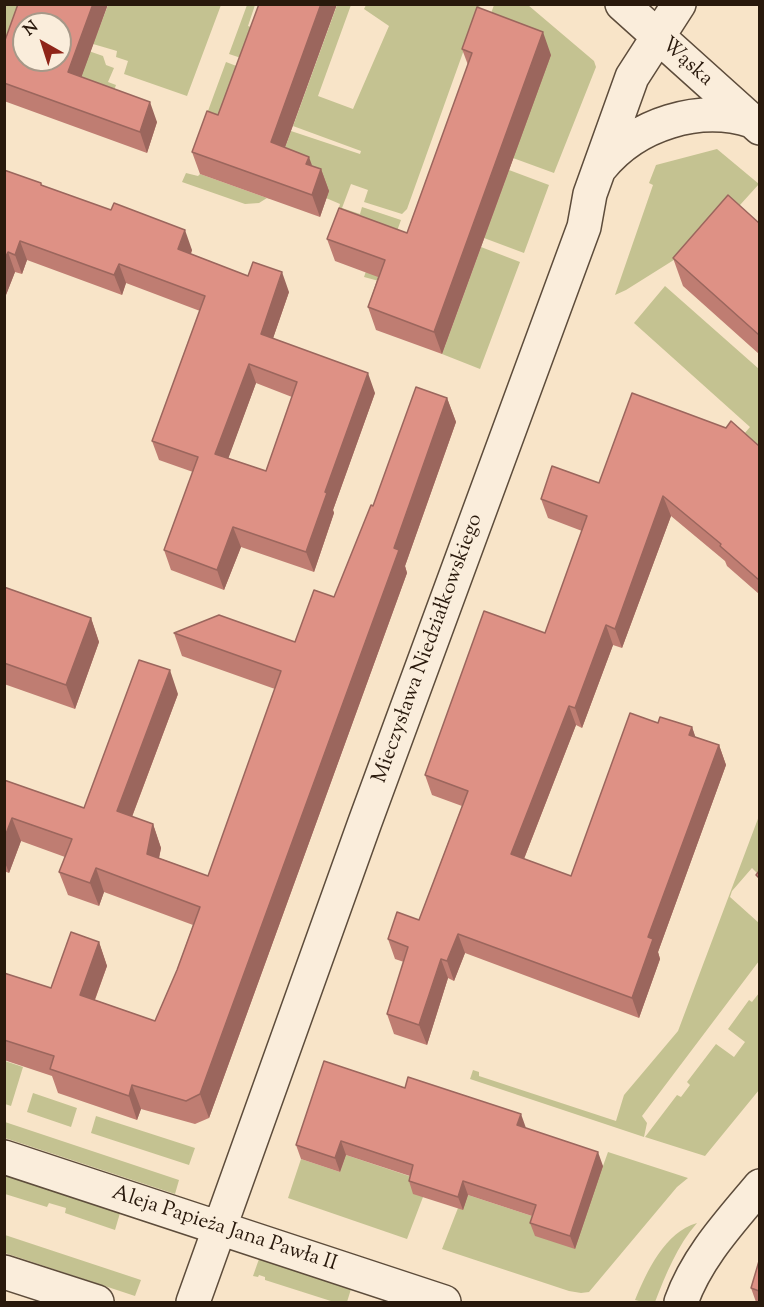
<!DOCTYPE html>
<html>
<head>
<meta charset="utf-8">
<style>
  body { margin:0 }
  #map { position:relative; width:764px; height:1307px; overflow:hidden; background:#f8e4c8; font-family:"Sorts Mill Goudy",serif }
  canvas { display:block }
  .frame { position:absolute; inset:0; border:6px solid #29190c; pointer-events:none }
  .north { position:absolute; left:12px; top:12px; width:60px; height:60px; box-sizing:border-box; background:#faeddb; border:2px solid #a69888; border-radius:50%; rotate:321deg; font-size:16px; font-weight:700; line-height:24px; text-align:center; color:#29190c }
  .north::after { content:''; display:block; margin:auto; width:21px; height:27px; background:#8f2418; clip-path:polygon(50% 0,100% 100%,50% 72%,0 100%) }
</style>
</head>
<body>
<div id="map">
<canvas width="764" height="1307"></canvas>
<div class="frame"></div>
<div class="north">N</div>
</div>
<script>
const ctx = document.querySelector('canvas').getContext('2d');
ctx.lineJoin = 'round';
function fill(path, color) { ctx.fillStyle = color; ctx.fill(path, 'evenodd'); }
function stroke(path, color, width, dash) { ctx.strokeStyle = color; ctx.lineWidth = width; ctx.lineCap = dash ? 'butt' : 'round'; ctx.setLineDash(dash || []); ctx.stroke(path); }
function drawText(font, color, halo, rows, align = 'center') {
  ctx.font = font + ' "Sorts Mill Goudy",serif'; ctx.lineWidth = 4.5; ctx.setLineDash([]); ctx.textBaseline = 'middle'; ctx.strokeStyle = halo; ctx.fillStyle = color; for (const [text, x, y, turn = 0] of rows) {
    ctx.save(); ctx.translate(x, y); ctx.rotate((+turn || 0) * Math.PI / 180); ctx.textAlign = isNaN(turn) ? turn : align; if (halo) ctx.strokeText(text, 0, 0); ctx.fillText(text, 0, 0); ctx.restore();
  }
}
const green = new Path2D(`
  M5 5H21L5 43Z
  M108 5H221L187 96 124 74 128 61 116 57 117 51 93 44Z
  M247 5H255L248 26 262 31 250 61 229 54Z
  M337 5H351L318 96 353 109 389 26 364 9 366 5H480L407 209 402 214 364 202 368 190 351 184 342 208 360 214 362 207 401 220 379 281 364 277 376 242 338 211 340 204 326 198 328 191 289 203 267 198 259 203 245 204 182 182 186 173 198 176 200 174 267 198 291 131 360 154 361 151 293 126Z
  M494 5H528L594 61 596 67 554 173 513 158 485 30Z
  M60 41 103 56 106 65 114 68 108 82 116 85 109 104 9 68 24 60H60Z
  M226 62 247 70 226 126 205 119Z
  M717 149 759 184 712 236 626 290 615 295 653 185 649 183 656 165Z
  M509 170 549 185 524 253 484 238Z
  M481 247 520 262 480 369 442 354Z
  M665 286 759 369V459L738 441 750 427 634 323Z
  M759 816V875L752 868 732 891 730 897 759 923V961L642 1116 647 1123 644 1137 470 1079 473 1070 479 1072V1076L616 1121 624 1095 678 1031Z
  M759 993V1090L705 1156 645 1137 677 1095 681 1097 690 1085 687 1082 716 1044 734 1057 745 1042 728 1029 749 1000 752 1002Z
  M5 1061 23 1067 11 1106 5 1104Z
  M33 1093 77 1108 71 1127 27 1112Z
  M96 1116 195 1148 189 1165 91 1133Z
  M5 1122 179 1180 175 1194 5 1138Z
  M608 1152 688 1178 677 1187 589 1292 581 1293 569 1291 442 1249 458 1208 468 1195 541 1219 603 1166Z
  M346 1155 418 1179 423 1197 407 1239 288 1198 301 1159 340 1172Z
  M5 1175 120 1213 115 1230 65 1213 66 1208 49 1203 47 1207 5 1194Z
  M697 1223C677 1246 666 1274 655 1302H643L635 1300C647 1271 665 1232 697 1223Z
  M5 1235 141 1280 135 1296 5 1253Z
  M259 1259 351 1289 347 1302H334L265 1280V1277L259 1275 258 1277 253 1276Z`);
const minor = new Path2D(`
  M622 4 760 128
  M601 167C636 124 699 104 752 121
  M4 1157 444 1302
  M4 1272 97 1302
  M193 1302 365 822 584 227 590 194 632 77 679 4
  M681 1302C697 1257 730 1222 760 1186`);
const wall = new Path2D(`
  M18 4H108L81 77 157 122 147 153 4 101V43Z
  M337 4 285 147 312 166 321 169 329 191 320 217 200 174 192 152 218 115Z
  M462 49 551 55 442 354 376 330 368 307 378 277 335 261 327 239 407 233 468 65Z
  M4 170 41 183 42 186 192 250 191 254 289 292 273 338 375 393 333 510 334 513 314 572 241 547 224 590 171 570 164 550 193 472 159 460 152 441 200 311 126 283 122 295 27 260 22 274 15 272 4 300ZM256 383 292 397 266 471 228 458Z
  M759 223V354L683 286 673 258Z
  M447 398 456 422 405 566 407 573 209 1118 195 1124 141 1109 137 1120 58 1093 52 1076 4 1060V973L51 988 99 942 107 966 95 1000 155 1021 177 970 193 925 104 892 99 906 68 895 59 872 65 857 21 841 9 873 4 871V780L84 808 178 694 132 817 153 824 161 848 159 858 208 876 275 689 182 656 174 633 295 642 334 597 373 506Z
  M759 446V594L727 566 725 561 671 516 622 648 613 645 582 728 576 725 524 859 571 876 658 723 692 727 695 737 719 745 726 765 658 952 660 959 639 1018 465 953 454 981 448 978 427 1045 394 1034 387 1014 404 962 395 959 388 939 419 920 462 806 432 795 425 775 545 633 582 531 548 518 541 499 599 483Z
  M4 587 91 618 99 642 75 709 4 684Z
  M324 1061 526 1128 603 1166 575 1249 535 1236 530 1223 532 1216 468 1195 463 1210 413 1194 409 1181 410 1176 346 1155 340 1172 301 1159 296 1145Z
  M751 1288 759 1291V1302H756Z`);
const shadedWall = new Path2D(`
  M93 4H108L76 92 68 72Z
  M321 4H337L279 164 271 142Z
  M543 32 551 55 442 354 434 332Z
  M150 102 157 122 147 153 140 132Z
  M309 157 317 179 306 164Z
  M321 169 329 191 320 217 312 195Z
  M185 230 192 250 185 269 178 249Z
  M20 241 27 260 22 274 15 255Z
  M8 252 15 272 4 300V260Z
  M119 264 126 283 122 295 114 275Z
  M282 272 289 292 268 353 261 334Z
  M249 364 256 383 223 473 215 454Z
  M368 373 375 393 333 510 334 513 314 572 306 552 325 492Z
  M447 398 456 422 405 566 407 573 209 1118 200 1094Z
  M663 496 671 516 622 648 615 629Z
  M233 527 241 547 224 590 217 570Z
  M91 618 99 642 75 709 66 685Z
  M606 625 613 645 582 728 575 708Z
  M170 670 178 694 125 835 117 811Z
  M569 706 576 725 518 874 511 854Z
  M692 727 699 747 689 735Z
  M719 745 726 765 658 952 660 959 639 1018 632 998 648 937Z
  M12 818 21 841 9 873 4 860V839Z
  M153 824 161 848 155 877 147 854Z
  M96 868 104 892 99 906 90 883Z
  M458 934 465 953 454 981 447 961Z
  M99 942 107 966 88 1018 80 995Z
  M441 959 448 978 427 1045 419 1025Z
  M132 1085 141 1109 137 1120 129 1096Z
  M521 1114 526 1128 517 1125Z
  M341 1141 346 1155 340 1172 335 1158Z
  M598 1152 603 1166 575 1249 570 1236Z
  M463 1181 468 1195 463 1210 458 1197Z`);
const building = new Path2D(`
  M18 4H93L68 72 150 102 140 132 4 83V43ZM24 24H60V60H24Z
  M259 4H321L271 142 309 157 306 164 321 169 312 195 192 152 207 111 218 115Z
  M477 7 543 32 434 332 368 307 385 260 327 239 339 208 407 233 472 53 462 49Z
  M4 170 41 183V185L111 210 114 203 185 230 178 249 248 276 253 262 282 272 261 334 368 373 325 492 327 493 306 552 233 527 217 570 164 550 198 457 152 441 205 296 119 264 114 275 20 241 15 255 8 252 4 260ZM249 364 297 382 266 471 215 454Z
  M728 195 759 223V335L673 258Z
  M416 387 447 398 394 548 399 550 200 1094 186 1101 132 1085 129 1096 50 1069 54 1056 4 1040V973L51 988 71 932 99 942 80 995 155 1021 177 970 200 907 96 868 90 883 59 872 72 839 12 818 4 839V780L84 808 139 660 170 670 117 811 153 824 147 854 208 876 281 671 174 633 219 615 295 642 314 590 334 597 371 505 373 506Z
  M632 393 726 428 731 421 759 446V580L720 546 721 544 663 496 615 629 606 625 575 708 569 706 511 854 571 876 630 713 658 723 660 717 692 727 689 735 719 745 648 937 653 939 632 998 458 934 447 961 441 959 419 1025 387 1014 408 947 388 939 397 912 419 920 468 791 425 775 484 611 545 633 587 516 541 499 552 466 599 483Z
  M4 587 91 618 66 685 4 663Z
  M759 871V878L756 875Z
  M324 1061 405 1088 408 1077 521 1114 517 1125 598 1152 570 1236 530 1223 536 1205 463 1181 458 1197 409 1181 413 1165 341 1141 335 1158 296 1145Z
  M759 1261V1291L751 1288Z`);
const streetNames = [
  ["Wąska",686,63,42],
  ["Mieczysława Niedziałkowskiego",429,649,-70],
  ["Aleja Papieża Jana Pawła II",224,1230,18]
];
fill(green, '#c4c291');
stroke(minor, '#5d4c3b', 36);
stroke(minor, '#faeddb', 33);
fill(wall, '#bf7d72');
fill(shadedWall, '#9b665d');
fill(building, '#de9185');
stroke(building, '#9b665d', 1.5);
drawText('21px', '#29190c', '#faeddb', streetNames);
</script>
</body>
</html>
